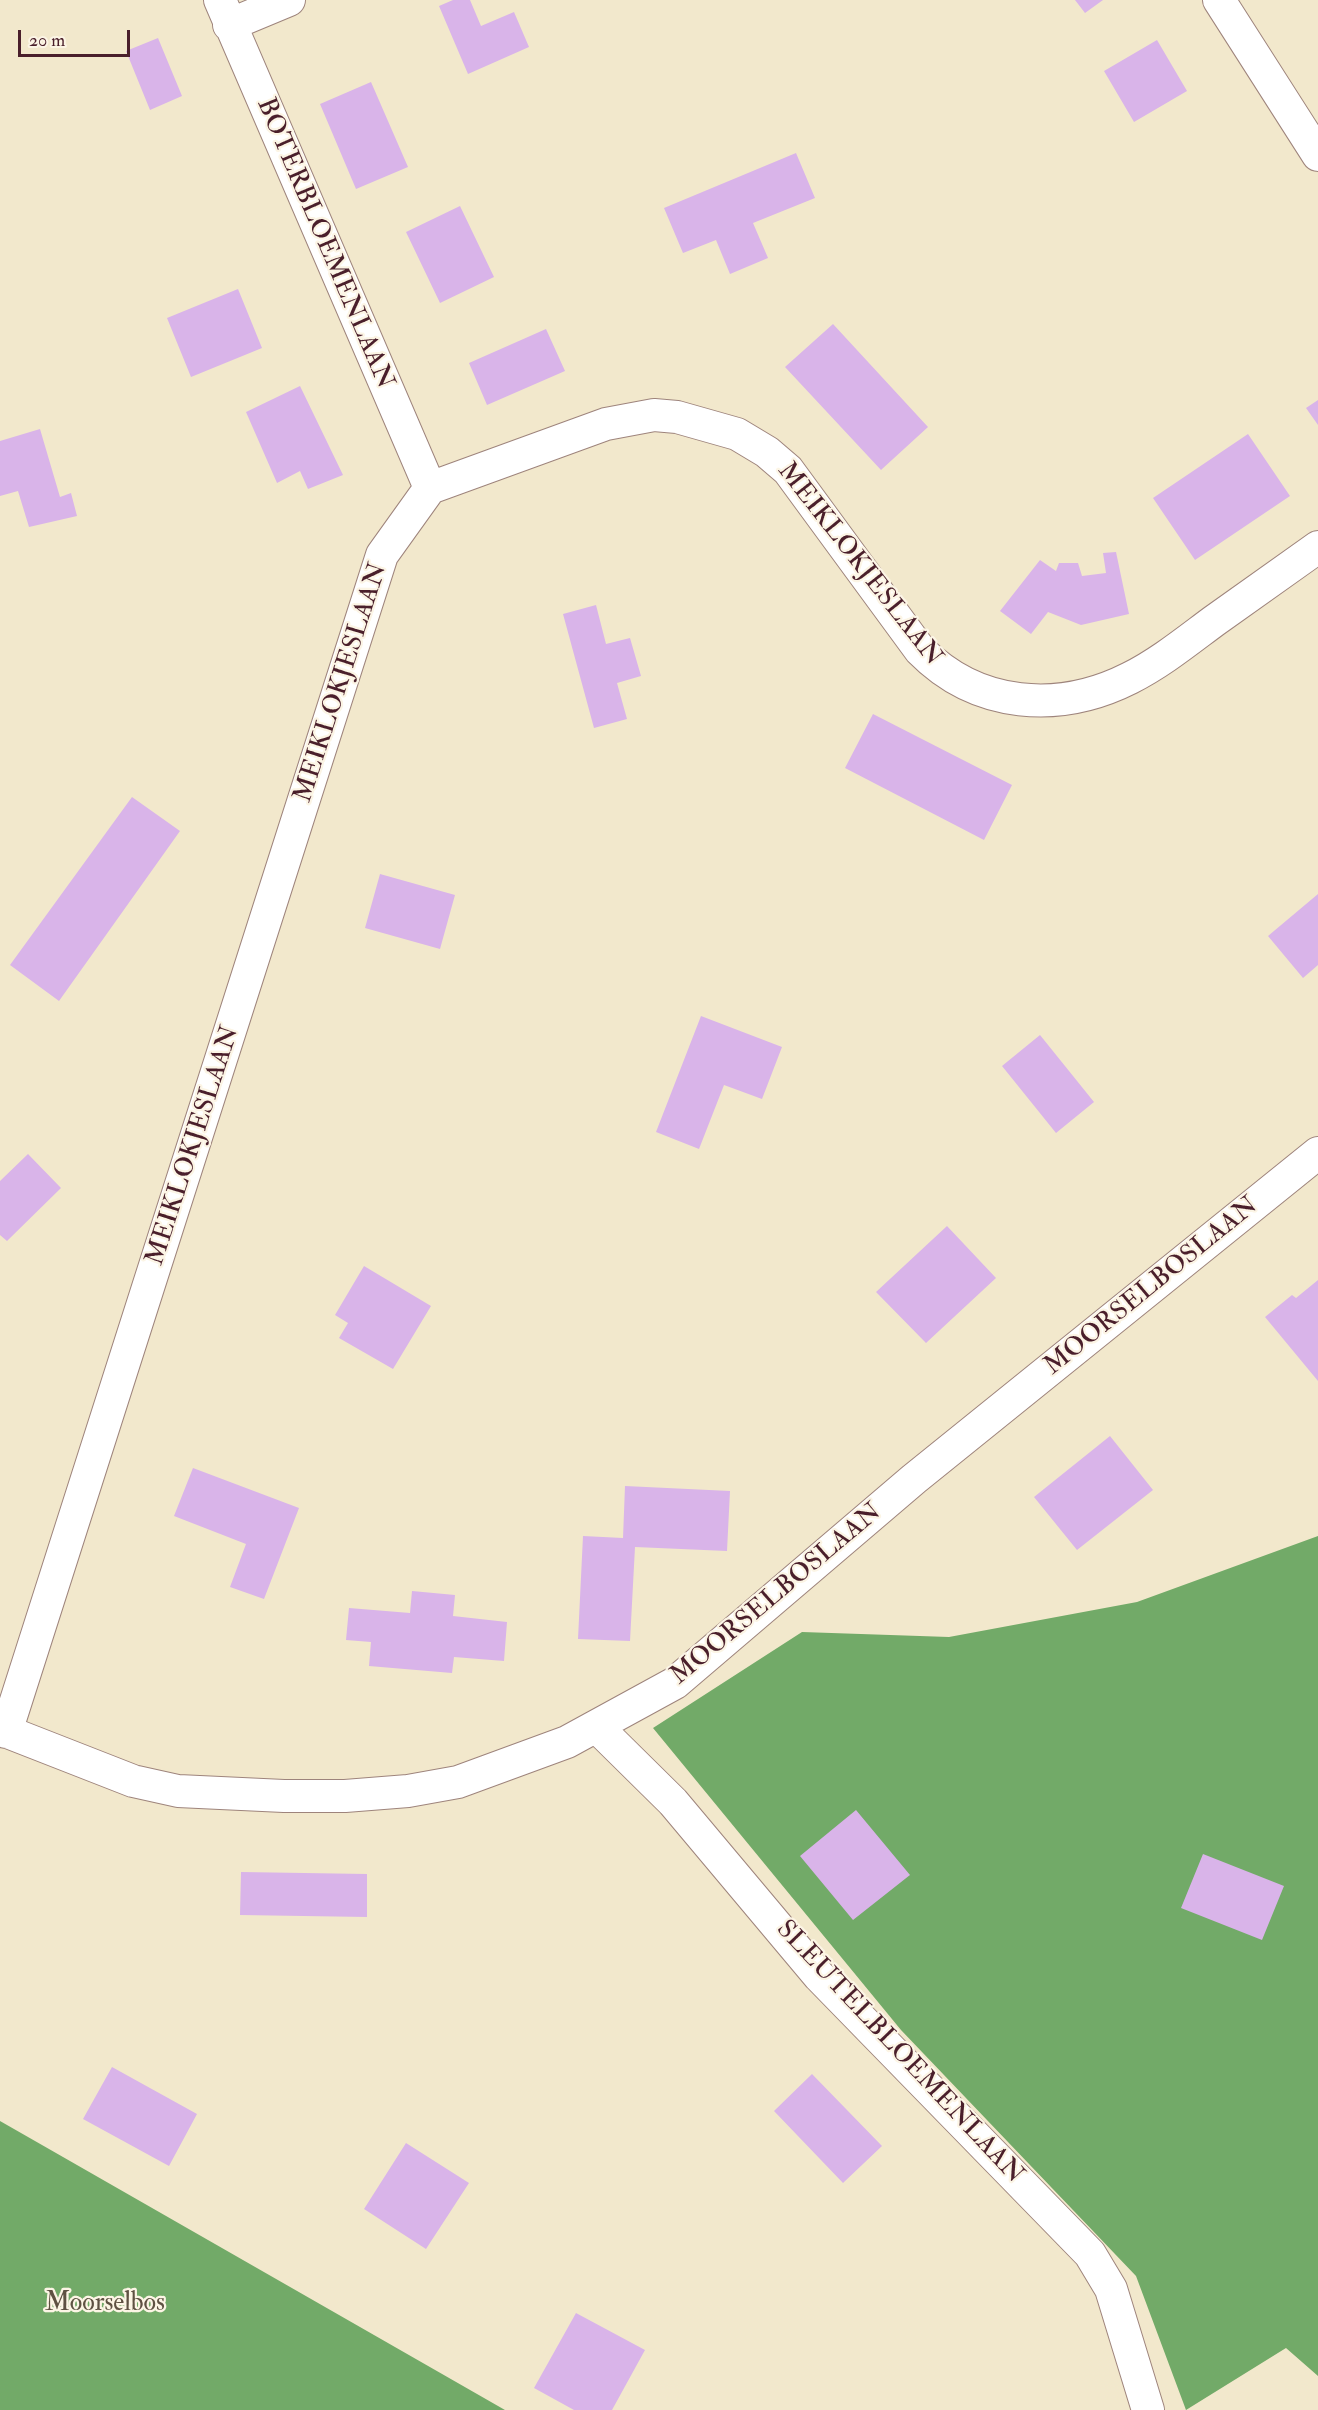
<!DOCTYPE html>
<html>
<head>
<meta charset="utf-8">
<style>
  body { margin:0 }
  #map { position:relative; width:1318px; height:2410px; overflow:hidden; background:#f2e8cc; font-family:"IM FELL Double Pica",serif }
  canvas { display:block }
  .scale { position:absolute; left:18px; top:30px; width:112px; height:27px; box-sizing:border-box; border:3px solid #4a1f2b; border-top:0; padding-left:8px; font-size:18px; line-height:21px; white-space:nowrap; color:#4a1f2b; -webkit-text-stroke:4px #fcf5e5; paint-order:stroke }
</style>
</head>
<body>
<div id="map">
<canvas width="1318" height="2410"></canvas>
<div class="scale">20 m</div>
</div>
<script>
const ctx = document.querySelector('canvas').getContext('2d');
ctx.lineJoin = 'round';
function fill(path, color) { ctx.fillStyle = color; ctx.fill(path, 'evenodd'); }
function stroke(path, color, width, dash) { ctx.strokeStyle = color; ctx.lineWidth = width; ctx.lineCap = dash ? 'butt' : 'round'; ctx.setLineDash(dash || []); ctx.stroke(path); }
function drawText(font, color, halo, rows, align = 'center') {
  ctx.font = font + ' "IM FELL Double Pica",serif'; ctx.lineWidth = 4.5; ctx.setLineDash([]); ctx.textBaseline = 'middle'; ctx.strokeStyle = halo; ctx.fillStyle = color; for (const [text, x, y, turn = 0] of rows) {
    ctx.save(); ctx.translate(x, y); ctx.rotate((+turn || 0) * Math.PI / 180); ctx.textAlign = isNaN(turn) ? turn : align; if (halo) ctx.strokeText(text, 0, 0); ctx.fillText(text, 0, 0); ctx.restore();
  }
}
const forest = new Path2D(`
  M1318 1536V2376L1286 2348 1186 2410 1136 2276 901 2030 653 1728 802 1632 949 1637 1137 1602Z
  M0 2121 56 2153 505 2410H0Z`);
const building = new Path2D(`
  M453 0H470L481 26 514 12 529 47 468 74 439 6Z
  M1075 0H1103L1085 13Z
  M158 38 182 96 150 110 126 51Z
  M1157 40 1187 91 1134 122 1104 71Z
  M371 82 408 167 356 189 320 104Z
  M796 153 815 198 753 223 768 258 730 274 716 240 683 253 664 208Z
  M460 206 494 277 440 303 406 232Z
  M238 289 262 348 191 377 167 318Z
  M833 324 928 427 881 470 785 367Z
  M546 329 565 371 487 405 469 363Z
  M300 386 343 475 308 489 300 471 277 483 246 412Z
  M1318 400V425L1306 408Z
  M40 429 60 497 71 493 77 516 29 527 18 491 0 496V441Z
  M1248 434 1290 496 1195 560 1153 498Z
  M1116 552 1129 614 1081 625 1048 612 1031 634 1000 611 1040 560 1056 571 1059 563H1078L1082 576 1106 573 1103 553Z
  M596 605 606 644 630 638 641 676 617 683 627 719 594 728 563 614Z
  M873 714 1012 785 984 840 845 768Z
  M132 797 180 831 59 1001 10 965Z
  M380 874 455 895 440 949 365 928Z
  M1318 894V965L1303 978 1268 936Z
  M701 1016 782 1047 762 1099 724 1085 699 1149 656 1132Z
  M1040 1035 1094 1102 1056 1133 1002 1066Z
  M28 1154 61 1188 7 1241 0 1235V1181Z
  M947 1226 996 1278 926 1343 876 1292Z
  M364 1266 431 1306 393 1369 339 1338 348 1323 335 1315Z
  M1318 1280V1381L1265 1317 1292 1295 1296 1298Z
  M1110 1436 1153 1490 1077 1550 1034 1497Z
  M193 1468 299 1508 264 1599 230 1587 246 1544 174 1516Z
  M625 1486 730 1491 727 1551 635 1547 630 1641 578 1639 583 1536 623 1538Z
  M412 1591 455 1595 453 1616 507 1622 504 1661 454 1657 452 1673 369 1666 371 1642 346 1640 349 1608 410 1613Z
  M856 1810 910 1875 853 1920 800 1856Z
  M1203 1854 1284 1886 1262 1940 1181 1908Z
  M241 1872 367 1874V1917L240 1915Z
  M112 2067 197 2114 169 2166 83 2119Z
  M812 2074 882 2146 843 2183 774 2111Z
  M406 2143 469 2183 426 2249 364 2209Z
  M576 2313 645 2350 612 2410H574L534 2388Z`);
const minor = new Path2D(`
  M220 0 430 488
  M1219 0 1318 155
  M229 25 289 0
  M597 1727 673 1802 819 1976 1090 2254 1111 2289 1148 2410
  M0 1729 133 1781 178 1791 284 1796H345L408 1791 458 1782 567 1742 675 1683 914 1479 1318 1153
  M6 1732 382 555 430 488 606 424 654 415 677 417 737 434 767 452 788 470 920 650C977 708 1059 714 1130 678 1160 663 1187 641 1214 621 1248 597 1283 572 1318 547`);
const streetNames = [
  ["BOTERBLOEMENLAAN",324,244,67],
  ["MEIKLOKJESLAAN",859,565,52],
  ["MEIKLOKJESLAAN",342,683,-72],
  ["MEIKLOKJESLAAN",194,1146,-72],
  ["MOORSELBOSLAAN",1152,1287,-39],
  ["MOORSELBOSLAAN",777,1595,-40],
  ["SLEUTELBLOEMENLAAN",899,2053,47]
];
const parkNames = [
  ["Moorselbos",105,2304]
];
fill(forest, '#72aa68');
fill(building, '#d9b4e9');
stroke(minor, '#9e847c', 34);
stroke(minor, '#fff', 32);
drawText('26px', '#4a1f2b', '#fcf5e5', streetNames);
drawText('26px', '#5e5142', '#fcf5e5', parkNames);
</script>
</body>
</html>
